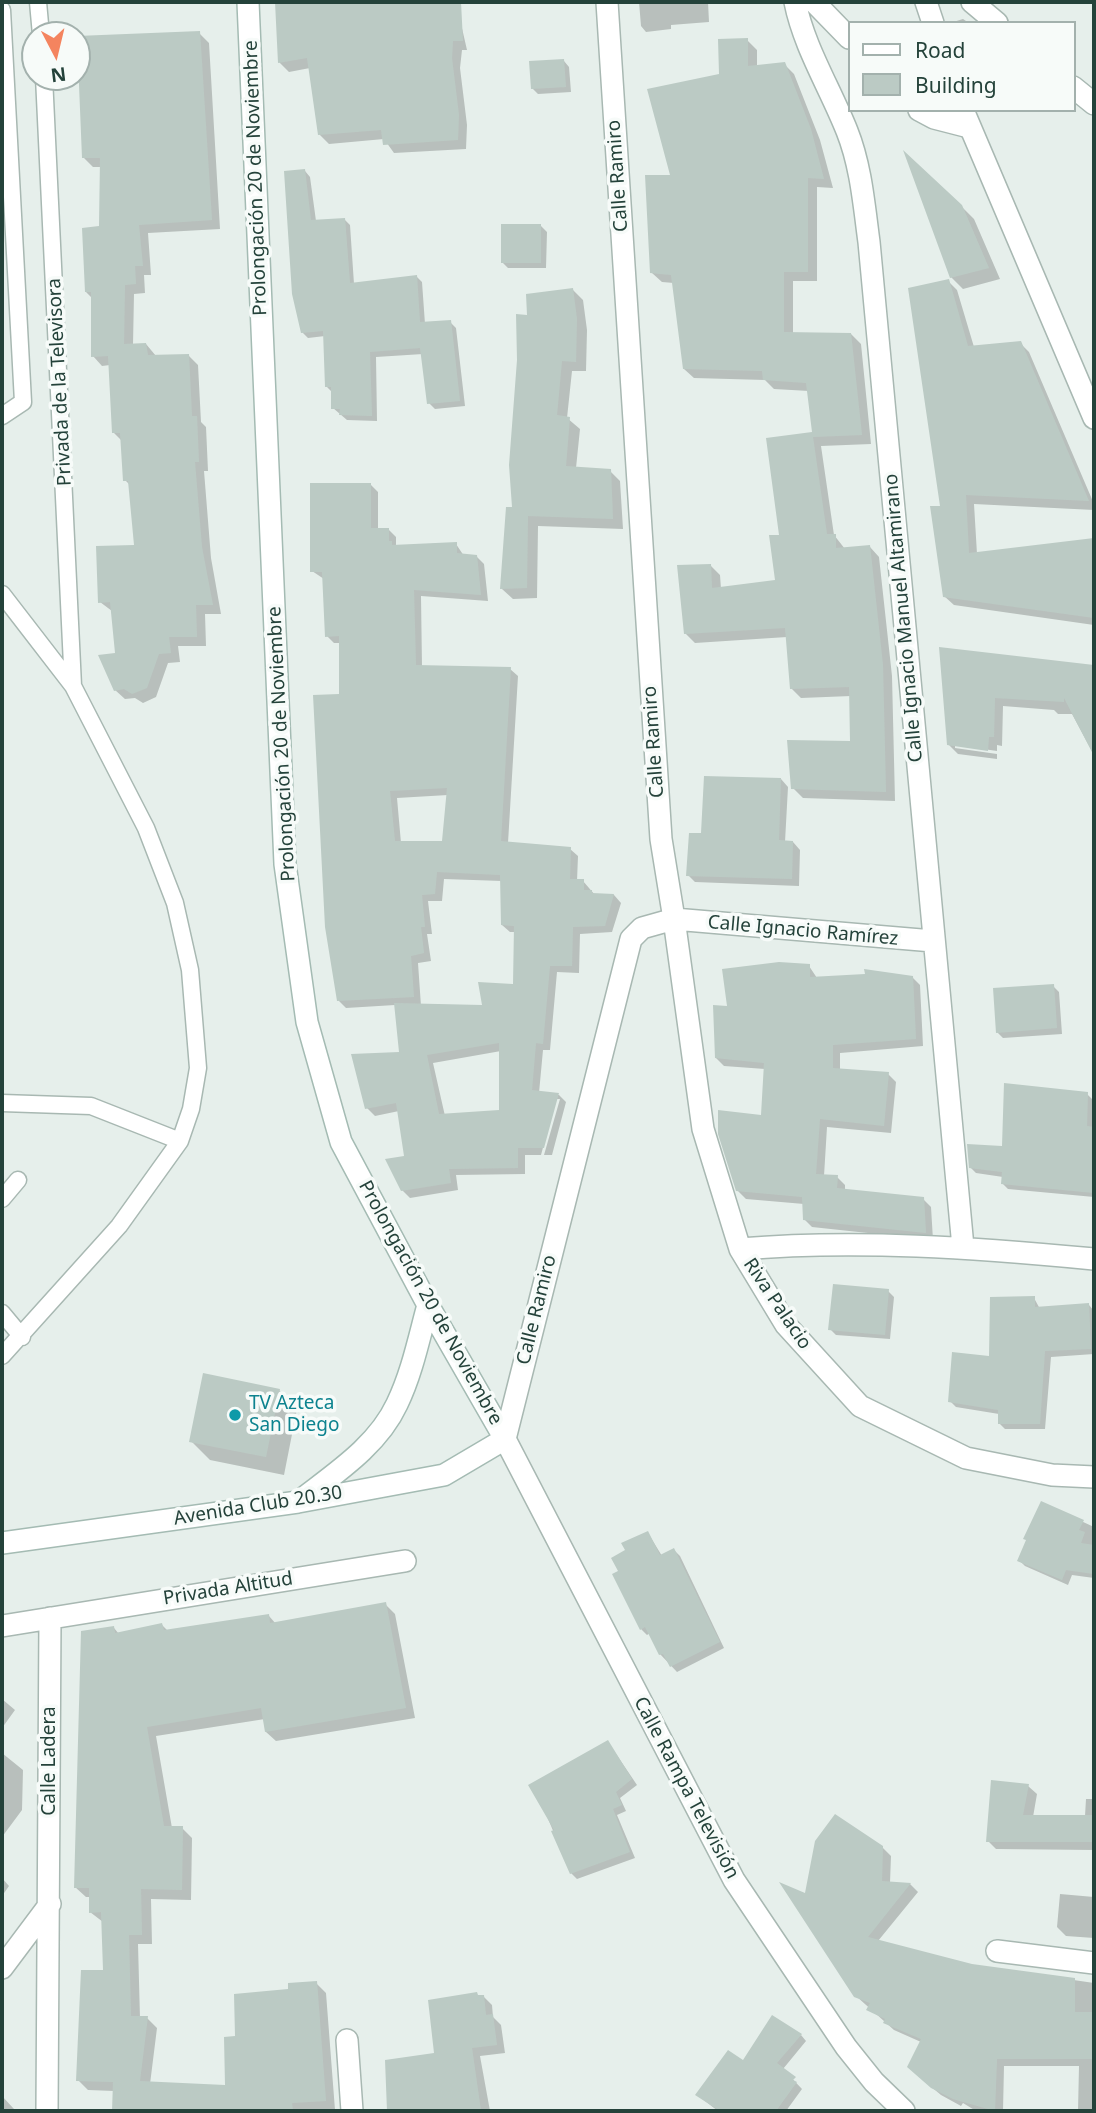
<!DOCTYPE html>
<html>
<head>
<meta charset="utf-8">
<style>
  body { margin:0 }
  #map { position:relative; width:1096px; height:2113px; overflow:hidden; background:#e6efeb; font-family:"Noto Sans",sans-serif }
  canvas { display:block }
  .frame { position:absolute; inset:0; border:4px solid #24423a; pointer-events:none }
  .legend { position:absolute; left:848px; top:21px; width:228px; height:91px; box-sizing:border-box; background:#f7fbf9; border:2px solid #a3b1ad; margin:0; padding:9px 12px; list-style:none; font-size:21px; color:#24423a }
  .legend li { display:flex; align-items:center; gap:14px; height:35px }
  .legend b { width:35px; border:2px solid #a3b1ad }
  .north { position:absolute; left:21px; top:21px; width:70px; height:70px; box-sizing:border-box; background:#f7fbf9; border:2px solid #a3b1ad; border-radius:50%; rotate:173deg; font-size:19px; font-weight:700; line-height:28px; text-align:center; color:#24423a }
  .north::after { content:''; display:block; margin:auto; width:24px; height:32px; background:#f4845f; clip-path:polygon(50% 0,100% 100%,50% 72%,0 100%) }
</style>
</head>
<body>
<div id="map">
<canvas width="1096" height="2113"></canvas>
<div class="frame"></div>
<ul class="legend">
<li><b style="height:9px;background:#fff"></b>Road</li>
<li><b style="height:19px;background:#bbcac4"></b>Building</li>
</ul>
<div class="north">N</div>
</div>
<script>
const ctx = document.querySelector('canvas').getContext('2d');
ctx.lineJoin = 'round';
function fill(path, color) { ctx.fillStyle = color; ctx.fill(path, 'evenodd'); }
function stroke(path, color, width, dash) { ctx.strokeStyle = color; ctx.lineWidth = width; ctx.lineCap = dash ? 'butt' : 'round'; ctx.setLineDash(dash || []); ctx.stroke(path); }
function drawText(font, color, halo, rows, align = 'center') {
  ctx.font = font + ' "Noto Sans",sans-serif'; ctx.lineWidth = 7; ctx.setLineDash([]); ctx.textBaseline = 'middle'; ctx.strokeStyle = halo; ctx.fillStyle = color; for (const [text, x, y, turn = 0] of rows) {
    ctx.save(); ctx.translate(x, y); ctx.rotate((+turn || 0) * Math.PI / 180); ctx.textAlign = isNaN(turn) ? turn : align; if (halo) ctx.strokeText(text, 0, 0); ctx.fillText(text, 0, 0); ctx.restore();
  }
}
const shadow = new Path2D(`
  M277 2H456L467 50H462L460 68 467 125 466 149 394 153 384 139 329 144 319 134 310 68 289 72 279 62Z
  M639 2H708L709 22 671 25V29L646 32 641 26Z
  M963 19 969 23H950Z
  M199 33 209 43 220 229 148 233 151 275H144L145 293 134 294 133 345 146 344 156 356H189L198 365 201 422 206 427 208 471H204L211 558 221 614H205L206 646H178L180 662 168 663 156 697 143 703 135 698 125 699 115 690 117 655 112 611 100 602 136 546 131 486 125 480 122 441 114 433 110 365 102 366 93 356V299L86 292 100 228 101 167H93L84 158Z
  M747 40 757 50V67L784 64 794 74 820 140 833 188 817 187V281H793V333L851 334 861 344 871 444 821 446 834 535 845 549 870 547 879 557 892 676 895 801 803 798 793 788 852 742 851 696 801 698 791 688 787 637 695 643 685 633 711 566 720 575 721 589 777 582 781 536 814 433 809 391 774 389 765 380 694 378 684 369 674 283 662 282 652 273 672 177 721 75Z
  M564 61 569 67 571 92 538 94 532 88Z
  M305 171 310 177 316 221 344 219 350 225 354 284 416 276 422 282 425 324 450 322 456 328 465 406 435 409 429 403 423 354 376 357 377 421 347 420 333 408 332 392 327 387 325 336 308 338 302 332Z
  M961 206 974 219 1000 279 963 289 951 277Z
  M541 226 547 232 546 268H508L502 262Z
  M948 281 957 290 974 347 1020 343 1029 352 1094 504V510L974 504 977 554 1094 539V625L954 605 944 596 942 507Z
  M573 290 583 300 587 330 586 371H572L567 418 580 429 576 468 610 471 620 481 623 529 538 526 537 598 513 599 502 589 514 509 529 316Z
  M371 485 378 492V530L388 529 396 537V547L456 544 464 556H476L484 564 488 601 421 596 422 667 510 669 518 676 508 843 570 849 578 856 577 881H583L595 895H614L621 903 612 932 580 934 579 973 557 972 550 1050H543L539 1093 559 1095 566 1102 552 1155H544L560 1099H556L541 1155H525V1174L456 1175 458 1190 410 1198 402 1190 406 1158 399 1111 375 1116 367 1108 401 1054 395 1005 346 1008 338 1000 341 643H334L327 636 324 579 312 571ZM448 795 444 843H401L397 798ZM444 879 502 881V925L510 932H515L514 986 484 1007 421 1006 418 963 431 961 427 934H432L428 901H442ZM501 1051V1112L445 1116 433 1063Z
  M941 649 1094 666V755L1072 714H1058L1054 710 1003 706 1002 746 997 745V759L958 754 949 745ZM955 745 997 751V754L955 748Z
  M781 779 788 787 785 842H793L800 850 799 886 695 882 688 875 703 835Z
  M809 966 817 978 912 977 920 985 923 1046 840 1053V1070L888 1074 896 1082 891 1133 827 1127 824 1176 837 1177 845 1185V1191L923 1199 931 1207 933 1240 812 1227 804 1219V1204L746 1199 737 1190 762 1116 765 1069 724 1066 716 1058 729 1008Z
  M1053 986 1059 992 1062 1034 1003 1038 997 1032Z
  M1087 1094 1093 1100 1094 1197 1008 1189 1002 1183 1003 1177 976 1173 970 1167Z
  M888 1291 894 1297 890 1339 836 1335 830 1329Z
  M1034 1298 1040 1309 1089 1305 1094 1311V1354L1051 1357 1045 1429H1005L999 1423V1414L956 1407 950 1401 991 1358Z
  M279 1390 297 1409 284 1475 210 1460 191 1441Z
  M1042 1503 1094 1527V1578L1072 1575 1068 1585 1025 1566 1019 1560Z
  M648 1533 662 1556 674 1550 680 1556 724 1648 677 1672 660 1654 650 1633 647 1635 641 1629 620 1571 627 1551Z
  M385 1604 395 1614 415 1718 276 1741 266 1732 265 1719 156 1736 172 1828H182L192 1838 191 1900 151 1899 152 1944H138L140 2018H147L157 2028 150 2084 227 2087 237 2038 290 1991 316 1983 326 1993 335 2110 114 2111V2091L88 2090 78 2080 105 1972 103 1922 90 1912V1897H86L75 1887 114 1628 119 1634 162 1625 168 1631 269 1616 276 1624Z
  M2 1699 15 1710 2 1728Z
  M608 1742 637 1785 620 1798 626 1811 617 1815 635 1858 577 1879 571 1873 543 1807Z
  M2 1753 23 1770 22 1810 2 1837Z
  M1028 1786 1037 1794 1033 1817 1085 1816 1086 1799H1094V1850L996 1849 988 1841Z
  M882 1847 891 1856 890 1883 910 1884 918 1892 878 1941 971 1965 1094 1983V2111H1078L1079 2066H1004L1003 2111H976L963 2103 961 2106 941 2095 917 2075 921 2042 894 2030 856 1996 807 1895Z
  M2 1878 9 1886 2 1896Z
  M1060 1894 1094 1897V1938L1066 1936 1057 1927Z
  M483 1996 492 2005 493 2017 501 2025 505 2053 480 2056 490 2111H389L387 2062 436 2054 479 1997Z
  M801 2035 806 2041 783 2069 802 2089 786 2111H718L697 2095 743 2063Z
  M2 2096 14 2109V2111H2Z`);
const building = new Path2D(`
  M275 2H461L463 41H453L452 58 459 115 458 140 383 145 381 130 318 135 307 58 278 63Z
  M200 31 212 220 139 225 143 266H135L136 284 125 285 124 344 146 343 148 355 189 354 192 416H197L199 462H195L202 547 213 605H196L197 637H169L171 653 159 654 147 688 132 694 124 689 114 691 98 655 115 653 110 602 98 603 96 546 134 545 128 481H123L120 433H112L108 356 91 357V292H85L82 228 99 226 100 158H82L77 36Z
  M748 38V66L785 62 811 129 824 179 808 178V272H784V332L851 333 862 435 813 437 827 534H836V548L870 545 883 665 886 792 791 789 787 740 850 741 849 687 790 689 785 628 684 634 677 565 711 564 712 588 775 580 769 535H779L766 438 812 432 806 383 763 380 762 371 683 369 671 275 650 273 645 175H670L647 89 719 74 718 39Z
  M564 59 566 87 531 89 529 61Z
  M903 150 962 205 989 268 950 278Z
  M305 169 311 220 345 218 350 283 417 275 420 322 451 320 460 401 427 404 420 348 370 352 372 416 339 415 340 409H331V387H325L323 331 301 333 292 294 284 171Z
  M501 224H541V263H501Z
  M949 279 968 346 1021 341 1089 501 966 495 969 553 1094 538V618L943 597 930 506H940L908 288Z
  M573 288 577 319 576 362 562 361 557 415 570 417 566 466 611 469 613 519 528 516 527 588 500 589 506 507H512L509 465 517 360 516 314 527 315 526 294Z
  M310 483H371V528H389V541H392V545L457 542V553L477 555 481 595 414 590 416 665 511 667 501 841 571 847 570 879H584V890H592V893L614 894 605 926 573 927 572 966H550L543 1044 536 1043 532 1090 559 1093 544 1148H518V1168L449 1169 451 1183 401 1191 385 1159 404 1156 396 1103 365 1109 351 1054 399 1052 394 1003 482 1005 478 982 513 984 514 926 501 925 500 875 437 872 435 894 422 895 425 927H421L424 953 411 956 414 997 337 1001 325 927 313 695 339 694V636L325 637 322 572H310ZM447 788 442 841H395L390 791ZM499 1043V1110L439 1114 427 1055Z
  M939 647 1094 665V756L1064 698V702L995 698 994 737H989L988 751 947 745Z
  M704 776 781 778 779 840 793 841 792 879 686 876 689 833H701Z
  M779 962 810 964V977L865 974 864 969 913 976 916 1039 833 1045V1068L889 1072 884 1126 820 1119 816 1174 838 1175 837 1188 924 1197 926 1233 803 1220 802 1197 736 1191 718 1134V1110L761 1115 764 1063 715 1058 713 1005 727 1006 722 969Z
  M1054 984 1057 1028 996 1033 993 988Z
  M1004 1083 1088 1092 1087 1126 1094 1127V1193L1001 1184 1002 1172 969 1168 967 1144 1002 1146Z
  M833 1284 889 1289 885 1335 828 1330Z
  M1035 1296V1307L1089 1303 1091 1349 1045 1351 1040 1424H998V1410L948 1402 952 1352 989 1356 990 1297Z
  M203 1373 280 1389 266 1457 189 1442Z
  M1041 1501 1084 1520 1079 1530 1085 1532 1081 1543 1094 1545V1574L1066 1570 1062 1580 1017 1561 1026 1540 1023 1539Z
  M648 1531 660 1555 674 1548 720 1642 670 1667 663 1654 659 1655 645 1627 640 1630 612 1574 618 1571 611 1558 625 1550 621 1543Z
  M386 1602 406 1708 265 1732 261 1708 147 1727 164 1826H183L182 1890 141 1889 142 1935H129L131 2016H148L140 2081 225 2085 224 2037 235 2036 234 1994 288 1989V1983L317 1981 326 2101 292 2103 293 2111H112L113 2082 76 2081 81 1970H103L101 1912 89 1913V1888H74L81 1631 114 1626 115 1633 162 1623 164 1630 269 1614 270 1623Z
  M608 1740 632 1779 616 1792 622 1805 613 1809 630 1852 570 1874 551 1831 554 1830 528 1785Z
  M991 1780 1029 1784 1023 1815H1094V1842H986Z
  M835 1814 883 1846 882 1881 911 1883 868 1937 972 1964 1075 1978V2012H1094V2059H997L995 2111 953 2099 931 2088 907 2067 921 2039 883 2023 885 2019 866 2010 870 2003 854 1997 779 1882 805 1893 815 1841Z
  M477 1992 478 1995H484L486 2015 493 2014 497 2045 472 2048 481 2111H387L385 2060 434 2053 428 2000Z
  M772 2015 802 2034 777 2063 796 2077 793 2080 797 2082 776 2111H720L695 2095 728 2050 743 2060Z`);
const service = new Path2D(`
  M38 2 41 35
  M2 10 23 402 2 416
  M44 77 73 686
  M2 594 73 686 146 828 175 903 190 970 198 1068 191 1109 180 1141 119 1226 2 1356
  M2 1103 91 1106 180 1141
  M2 1199 18 1180
  M2 1313 22 1337`);
const minor = new Path2D(`
  M795 2C804 47 830 88 847 131 861 166 864 205 869 242L963 1247
  M814 2 849 38
  M972 2 997 23
  M1073 87 1094 104
  M919 110 934 118 969 127
  M740 1249 703 1129 674 919 933 941
  M1094 1259C976 1248 858 1239 740 1249L786 1325 860 1406 966 1458 1052 1475 1094 1477
  M505 1439 631 939 642 928 674 919 661 839 607 2
  M2 1626 405 1561
  M997 1951 1094 1963
  M2 1968 50 1904
  M347 2040 352 2111
  M47 2111 50 1618`);
const tertiary = new Path2D(`
  M926 2 933 23
  M963 110 1094 418
  M505 1439 734 1880 846 2047 874 2082 904 2111`);
const secondary = new Path2D(`
  M302 1499C337 1472 378 1445 397 1404 412 1373 419 1338 428 1305
  M2 1543 298 1502 444 1475 505 1439 428 1305 341 1142 307 1022 285 864 248 2`);
const markers = [
  [235,1415,7,"#0f9aa8"]
];
const streetNames = [
  ["Calle Ramiro",618,176,-94],
  ["Prolongación 20 de Noviembre",256,178,-92],
  ["Privada de la Televisora",60,382,-93],
  ["Calle Ignacio Manuel Altamirano",904,618,-95],
  ["Calle Ramiro",654,742,-94],
  ["Prolongación 20 de Noviembre",282,744,-93],
  ["Calle Ignacio Ramírez",803,931,5],
  ["Prolongación 20 de Noviembre",430,1303,61],
  ["Riva Palacio",777,1304,56],
  ["Calle Ramiro",537,1310,-76],
  ["Avenida Club 20.30",258,1506,-9],
  ["Privada Altitud",228,1589,-9],
  ["Calle Ladera",50,1761,-90],
  ["Calle Rampa Televisión",686,1788,62]
];
const cultureNames = [
  ["TV Azteca",249,1404],
  ["San Diego",249,1426]
];
fill(shadow, '#0003');
fill(building, '#bbcac4');
stroke(service, '#a8b8b2', 19);
stroke(minor, '#a8b8b2', 24);
stroke(tertiary, '#a8b8b2', 24);
stroke(secondary, '#a4bbb3', 24);
stroke(service, '#fff', 16);
stroke(minor, '#fff', 21);
stroke(tertiary, '#fff', 21);
stroke(secondary, '#fff', 21);
for (const [x, y, r, color] of markers) { const dot = new Path2D(); dot.arc(x, y, r, 0, 2 * Math.PI); ctx.fillStyle = color; ctx.fill(dot); stroke(dot, '#f7fbf9', 2.5); }
drawText('19px', '#24423a', '#f7fbf9', streetNames);
drawText('19px', '#0d838f', '#f7fbf9', cultureNames, 'left');
</script>
</body>
</html>
